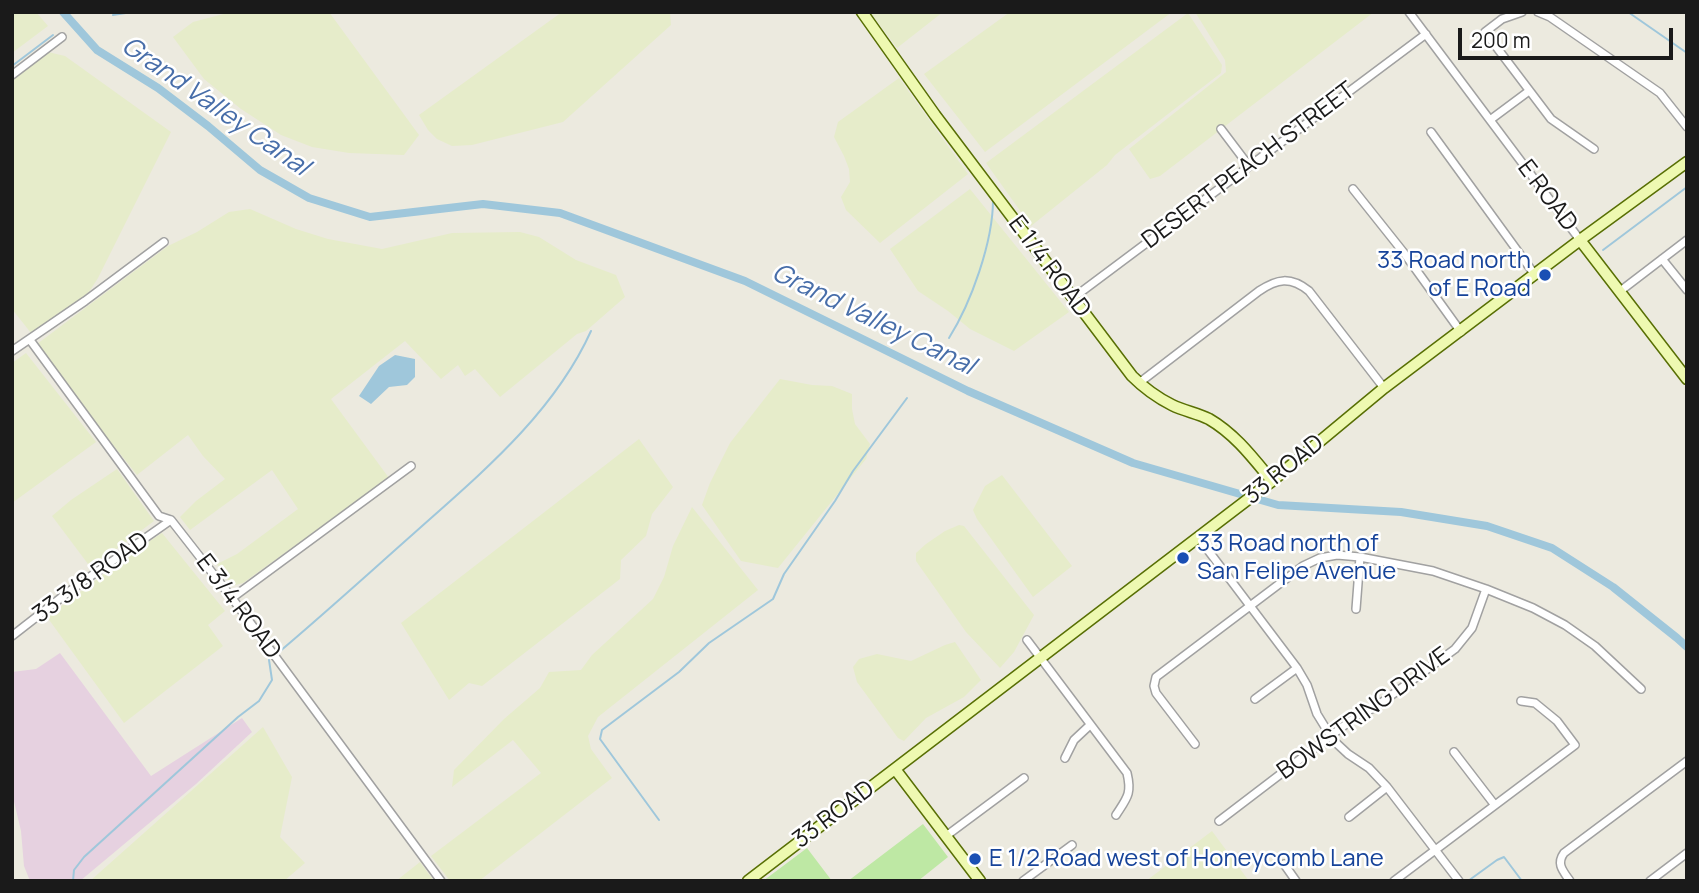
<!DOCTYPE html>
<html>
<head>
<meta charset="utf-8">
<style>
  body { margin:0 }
  #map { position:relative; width:1699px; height:893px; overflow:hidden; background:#eceadf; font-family:Manrope,sans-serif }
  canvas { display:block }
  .frame { position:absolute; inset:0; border:14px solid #1a1a1a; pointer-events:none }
  .scale { position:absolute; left:1458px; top:28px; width:215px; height:32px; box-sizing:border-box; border:4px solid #1a1a1a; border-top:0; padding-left:9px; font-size:21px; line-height:24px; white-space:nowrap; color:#1a1a1a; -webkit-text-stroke:5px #fff; paint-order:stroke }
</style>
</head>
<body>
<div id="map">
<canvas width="1699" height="893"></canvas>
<div class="frame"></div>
<div class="scale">200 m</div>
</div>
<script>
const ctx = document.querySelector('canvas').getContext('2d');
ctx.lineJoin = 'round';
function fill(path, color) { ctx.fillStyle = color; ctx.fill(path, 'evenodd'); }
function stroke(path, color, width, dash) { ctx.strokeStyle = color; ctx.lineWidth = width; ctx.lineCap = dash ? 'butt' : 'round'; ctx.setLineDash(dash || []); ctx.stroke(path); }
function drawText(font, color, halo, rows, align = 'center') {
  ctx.font = font + ' Manrope,sans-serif'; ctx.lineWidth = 5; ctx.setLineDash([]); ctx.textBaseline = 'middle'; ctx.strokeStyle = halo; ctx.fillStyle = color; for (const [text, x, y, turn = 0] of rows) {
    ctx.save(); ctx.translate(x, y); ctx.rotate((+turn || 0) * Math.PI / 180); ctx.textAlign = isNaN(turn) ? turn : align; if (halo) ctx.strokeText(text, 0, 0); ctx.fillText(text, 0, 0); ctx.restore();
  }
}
const industrial = new Path2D(`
  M60 653 151 776 242 718 252 732 196 784 80 881H30L24 866 21 831 12 793V672L36 669Z`);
const farmland = new Path2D(`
  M12 12H36L48 26 12 53Z
  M231 12H329L419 135 404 155 349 153 312 147 281 135 241 109 204 79 173 37 193 22Z
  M562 12H670L671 25 563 122 472 145 452 146 437 139 428 130 419 115Z
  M870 12H943L897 48Z
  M1010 12H1172L985 152 924 74Z
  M1195 12H1374L1160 176 1150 179 1129 149 1226 72 1225 60Z
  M1188 13 1222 65 1221 73 1115 155 1107 165 1031 226 986 163Z
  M48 52 65 56 171 132 98 278 89 292 62 313 31 333 12 309V81Z
  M899 78 968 174 880 243 846 210 841 197 850 182 849 169 844 156 834 137 838 122Z
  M970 189 1069 312 1014 351 970 329 948 311 918 291 890 249Z
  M250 209 296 229 328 239 382 249 452 233 520 232 539 237 576 260 616 275 625 297 586 331 577 334 500 397 475 369 465 376 458 365 441 379 405 341 331 399 389 478 243 583 232 586 217 564 237 554 298 509 272 470 190 530 180 517 196 501 225 479 203 456 188 435 137 475 93 420 37 344 168 246 197 232 229 212Z
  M26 353 96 442 12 503V363Z
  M780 379 812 385 832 386 852 394V409L855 424 870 444 866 459 778 568 741 561 702 505 710 483 730 443Z
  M639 439 673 487 652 514 646 536 621 560 620 579 482 686 469 683 449 700 401 623Z
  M117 469 154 521 91 568 52 516 71 500Z
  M1002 475 1072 566 1033 597 977 519 973 510 985 486Z
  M692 507 758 590 598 717 588 736 591 749 612 778 479 881H450L431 856 541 773 513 740 452 787 454 770 504 719 540 688 549 672 581 670 592 655 653 599 664 577 673 546Z
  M959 525 964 526 1034 615 1014 652 1000 668 966 632 916 561V553L926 544 945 531Z
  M162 533 225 611 208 625 223 646 124 723 47 617 133 552Z
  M955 642 981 680 964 697 926 718 904 741 898 738 857 682 853 667 859 659 877 654 911 661 945 645Z
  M263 727 292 777 280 837 305 863 284 881H90Z
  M1212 831 1249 881H1146Z
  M420 862 434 881H396Z`);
const grass = new Path2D(`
  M923 824 948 857 918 881H848Z
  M807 848 832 881H763Z`);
const water = new Path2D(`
  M395 355 415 359V377L407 385 389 387 371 404 359 396 379 366Z`);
const stream = new Path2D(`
  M1628 12 1687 53
  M113 15 132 12
  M12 66 53 35
  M1603 250 1687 187
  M949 338C971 303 993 242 993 200
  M279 652C324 614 368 574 412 535 479 475 553 415 591 331
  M659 820 600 739 602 730 679 672 709 643 773 599 784 574 835 501 853 471 907 398
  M73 881 74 870 84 857 238 717 259 701 272 680 269 660
  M1468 881 1497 860 1504 857 1522 881`);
const canal = new Path2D(`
  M63 12 97 50 158 88 208 126 260 170 309 198 370 217 483 204 560 213 745 281 968 391 1133 463 1278 505 1401 512 1487 526 1552 548 1613 587 1677 638 1687 647`);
const street = new Path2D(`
  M1409 12 1580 240
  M1522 12 1502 19 1485 32 1551 119 1594 149
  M1538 12 1550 17 1660 93 1687 127
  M12 75 62 37
  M1490 120 1529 91
  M1221 129 1249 166
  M1431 132 1535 275
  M1353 189 1404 253 1461 332
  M1662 259 1687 290
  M1619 292 1687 240
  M1073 298 1426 34
  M30 340 159 516 171 520 232 598 441 881
  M12 351 85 301 164 242
  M1139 383 1259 291C1277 279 1290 276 1309 291L1384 388
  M1198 537 1297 668 1307 685 1317 714 1333 740 1348 754 1369 768 1387 787 1459 881
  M232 598 411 466
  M1356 609 1360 557
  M12 636 71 590 171 520
  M1027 640 1127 773C1132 794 1127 798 1116 815
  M1255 699 1297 668
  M1195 744 1156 693 1154 686 1156 677 1303 566 1320 558 1337 555 1360 557 1433 571 1486 589 1533 608 1565 625 1595 646 1641 689
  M1454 752 1494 804
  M1065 758 1074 740 1090 725
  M1349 817 1387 787
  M1219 821 1358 715 1374 708 1455 649 1472 628 1486 589
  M946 836 1024 778
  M1284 864 1296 881
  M1023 881 1072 845
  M1394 881 1575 745 1557 721 1535 703 1521 701
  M1570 881C1563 871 1556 864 1564 853L1687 761
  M1650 881 1687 853`);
const secondary = new Path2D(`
  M862 12 935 115 1132 376C1143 387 1158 398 1172 405 1184 411 1197 413 1209 419 1235 434 1253 458 1272 481
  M1580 240 1687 379
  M895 769 980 881
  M748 881 1272 481 1384 388 1580 240 1687 162`);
const markers = [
  [1545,275,7,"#1a4fb4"],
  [1183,558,7,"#1a4fb4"],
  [975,859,7,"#1a4fb4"]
];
const streetNames = [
  ["DESERT PEACH STREET",1249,166,-37],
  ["E ROAD",1547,196,53],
  ["E 1/4 ROAD",1049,267,53],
  ["33 ROAD",1284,470,-39],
  ["33 3/8 ROAD",91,578,-36],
  ["E 3/4 ROAD",238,607,53],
  ["BOWSTRING DRIVE",1364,714,-36],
  ["33 ROAD",834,815,-37]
];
const transitNames = [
  ["33 Road north",1531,261,"right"],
  ["of E Road",1531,289,"right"],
  ["33 Road north of",1197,544],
  ["San Felipe Avenue",1197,572],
  ["E 1/2 Road west of Honeycomb Lane",989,859]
];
const waterNames = [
  ["Grand Valley Canal",215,107,35],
  ["Grand Valley Canal",873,320,26]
];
fill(industrial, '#e6d1e0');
fill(farmland, '#e6ecca');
fill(grass, '#bee8a4');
fill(water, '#9fc7db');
stroke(stream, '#9fc7db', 2);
stroke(canal, '#9fc7db', 8);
stroke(street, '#a1a1a1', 10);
stroke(secondary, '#586f04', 13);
stroke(street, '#fff', 7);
stroke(secondary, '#eef9b1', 10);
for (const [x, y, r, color] of markers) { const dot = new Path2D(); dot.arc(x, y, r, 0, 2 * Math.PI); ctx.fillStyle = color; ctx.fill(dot); stroke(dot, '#fff', 2.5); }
drawText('24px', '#1a1a1a', '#fff', streetNames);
drawText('24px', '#164399', '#fff', transitNames, 'left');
drawText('italic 26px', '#486ea9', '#fff', waterNames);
</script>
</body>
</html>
